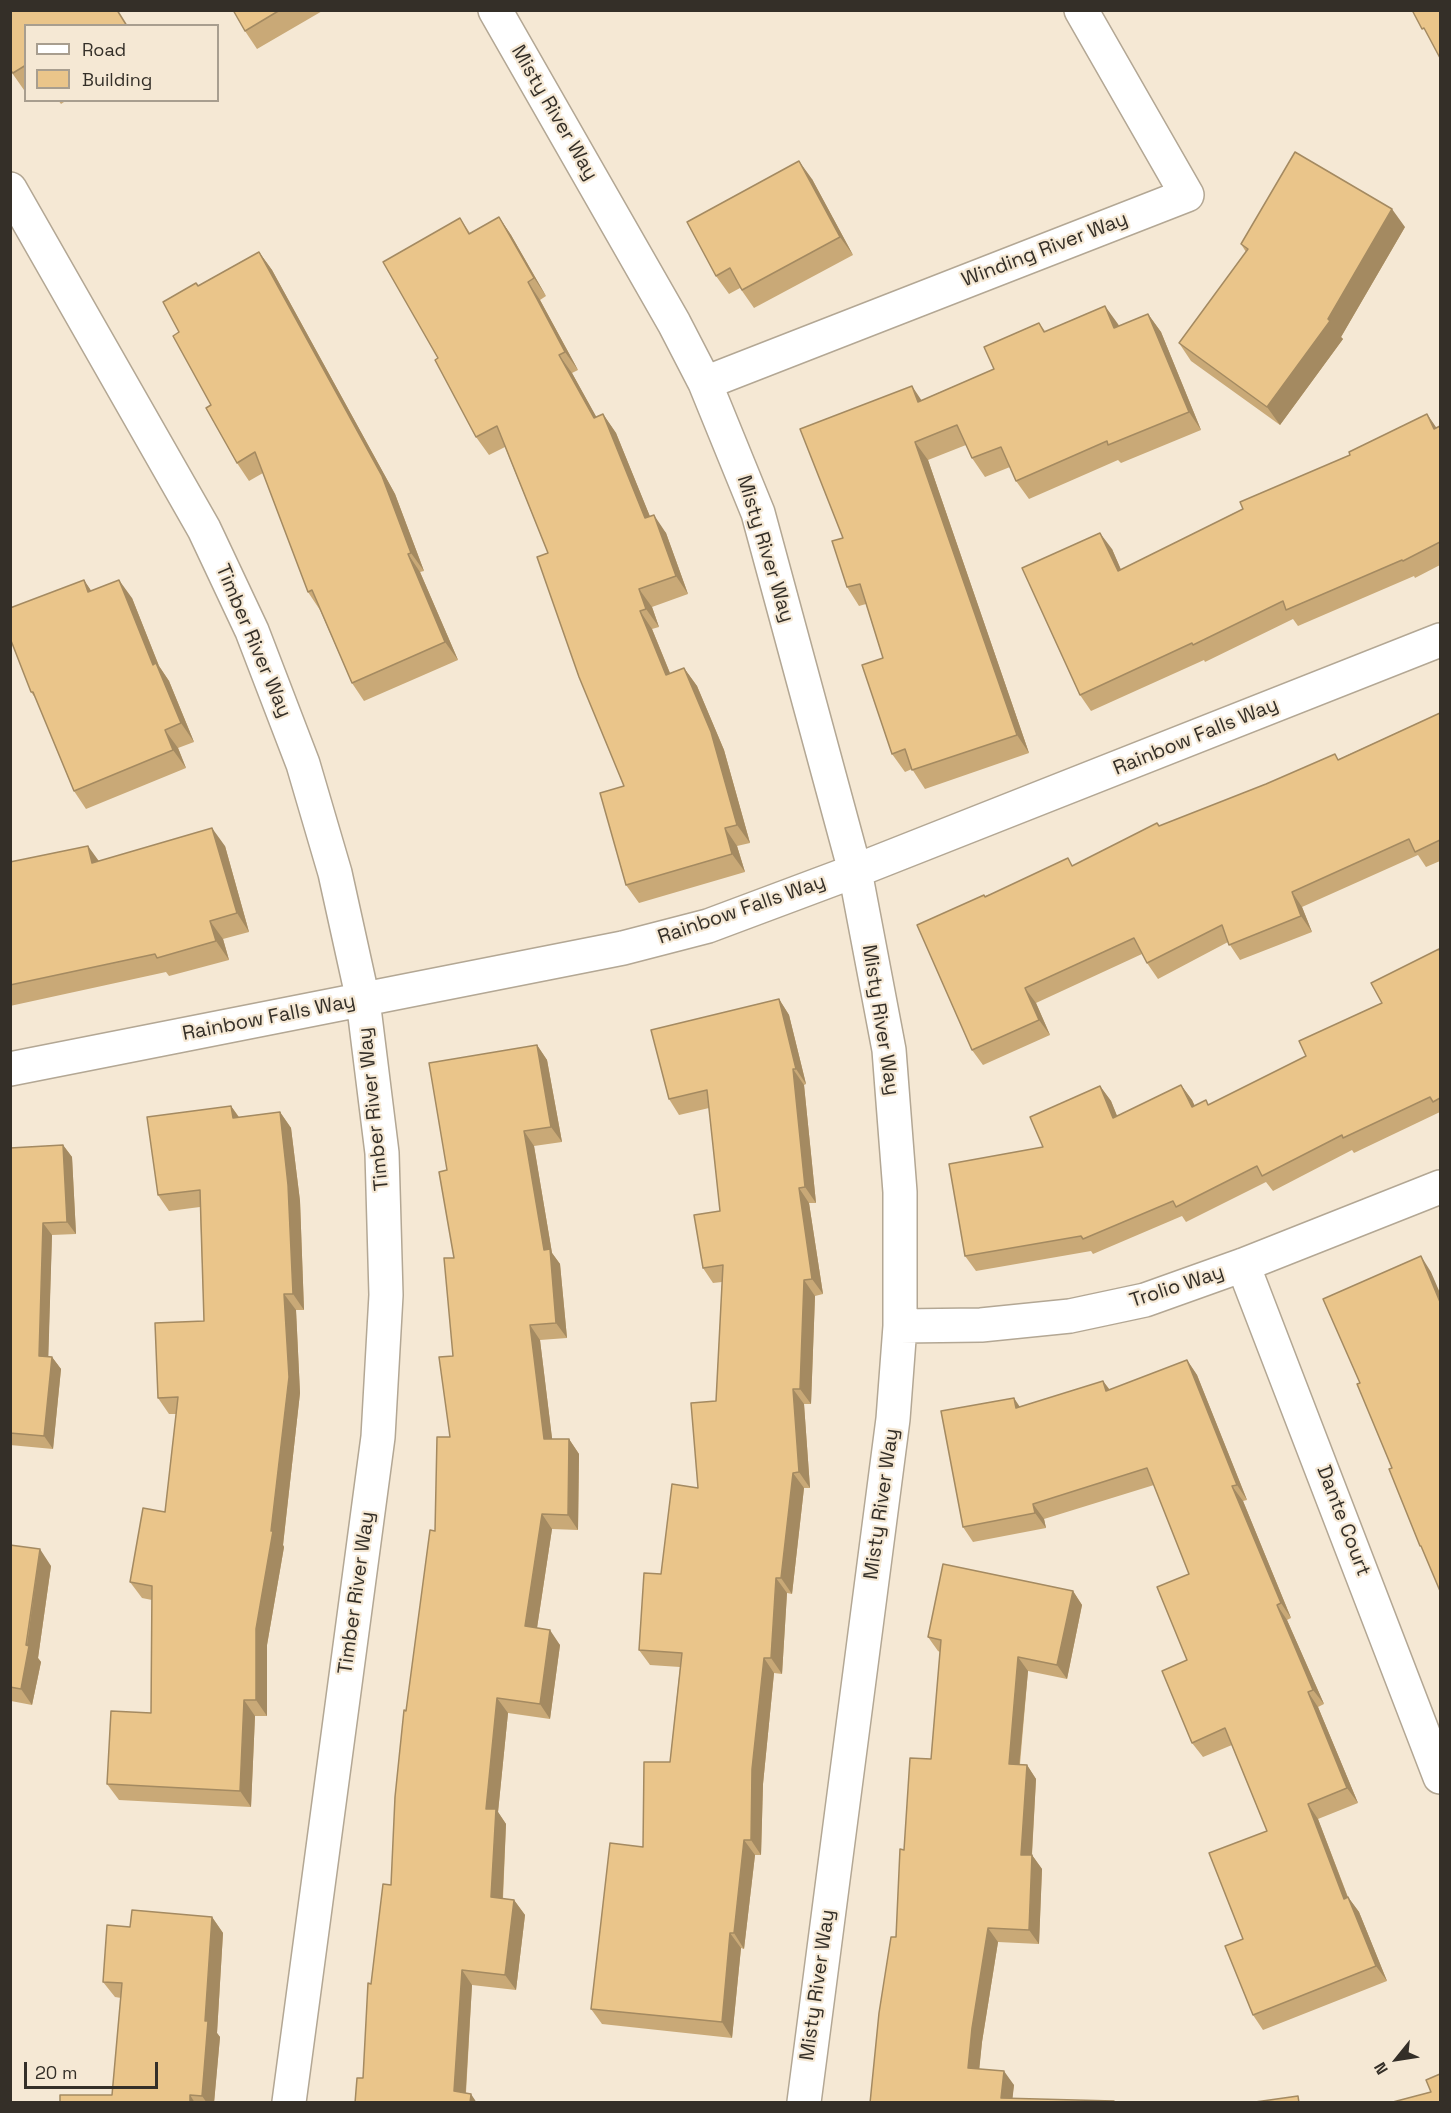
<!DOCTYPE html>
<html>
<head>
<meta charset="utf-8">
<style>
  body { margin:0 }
  #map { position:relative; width:1451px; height:2113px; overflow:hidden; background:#f5e8d4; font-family:"Space Grotesk",sans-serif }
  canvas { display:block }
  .frame { position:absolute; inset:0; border:12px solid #342f28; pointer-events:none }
  .legend { position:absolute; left:24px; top:24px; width:195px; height:78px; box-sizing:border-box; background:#f5e8d4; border:2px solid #a89e8f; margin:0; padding:8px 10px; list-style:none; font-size:18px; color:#342f28 }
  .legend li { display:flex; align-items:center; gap:12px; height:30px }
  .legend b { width:30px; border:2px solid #a89e8f }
  .north { position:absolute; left:1367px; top:2029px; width:60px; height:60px; -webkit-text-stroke:4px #f5e8d4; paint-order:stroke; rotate:240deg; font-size:16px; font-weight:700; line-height:24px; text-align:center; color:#342f28 }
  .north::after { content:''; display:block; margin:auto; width:21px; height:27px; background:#342f28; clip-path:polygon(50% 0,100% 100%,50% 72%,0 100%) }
  .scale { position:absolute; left:24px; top:2062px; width:134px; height:27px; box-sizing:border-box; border:3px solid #342f28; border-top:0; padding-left:8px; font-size:18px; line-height:21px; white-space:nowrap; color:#342f28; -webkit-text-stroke:4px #f5e8d4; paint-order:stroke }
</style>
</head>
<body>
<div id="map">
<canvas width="1451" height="2113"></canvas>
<div class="frame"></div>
<ul class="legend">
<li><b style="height:8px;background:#fff"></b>Road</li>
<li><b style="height:16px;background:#eac58a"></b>Building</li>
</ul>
<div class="north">N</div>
<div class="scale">20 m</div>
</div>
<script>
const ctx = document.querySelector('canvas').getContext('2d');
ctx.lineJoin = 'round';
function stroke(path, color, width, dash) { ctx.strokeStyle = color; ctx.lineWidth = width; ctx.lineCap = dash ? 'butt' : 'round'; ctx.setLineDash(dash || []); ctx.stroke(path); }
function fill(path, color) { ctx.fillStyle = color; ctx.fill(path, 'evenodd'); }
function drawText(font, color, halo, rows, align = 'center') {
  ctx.font = font + ' "Space Grotesk",sans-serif'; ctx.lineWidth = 4.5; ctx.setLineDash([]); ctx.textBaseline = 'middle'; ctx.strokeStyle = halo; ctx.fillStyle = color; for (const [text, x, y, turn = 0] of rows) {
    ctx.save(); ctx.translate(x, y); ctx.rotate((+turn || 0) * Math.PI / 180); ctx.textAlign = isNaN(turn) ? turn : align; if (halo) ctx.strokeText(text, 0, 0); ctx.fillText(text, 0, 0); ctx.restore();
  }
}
const minor = new Path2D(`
  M495 10 674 323 705 383 758 513 855 871 889 1050 900 1192V1326L893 1419 804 2102
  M10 189 204 529 252 631 303 764 335 873 363 1000 382 1153 386 1295 378 1437 289 2102
  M705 383 1187 195 1081 10
  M10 1069 623 948 708 926 855 871 1440 640
  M1243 1265 1440 1777
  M900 1326 981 1325 1070 1316 1145 1300 1243 1265 1440 1187`);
const wall = new Path2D(`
  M10 10 26 26V89L24 90 10 70Z
  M233 10H324L257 49 245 31Z
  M58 100H67L61 104Z
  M812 179 853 255 754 308 740 288 729 294 716 276Z
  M499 217 511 235 546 296 540 300 578 370 572 373 596 417 603 414 616 433 650 517 666 533 688 594 652 607 659 627 652 629 670 673 684 668 697 686 724 750 750 843 737 846 745 872 639 903 626 885 624 786 548 553 505 447 489 455 476 437 460 218 470 233Z
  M1405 227 1341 337 1343 339 1280 425 1191 361 1179 343 1246 252 1241 244Z
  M259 252 272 270 395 494 424 571 420 572 458 660 364 701 352 683 320 610 308 592 263 473 249 481 237 463 179 332 198 286Z
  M1148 314 1161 332 1201 430 1121 463 1118 460 1029 499 1016 481 1010 467 985 477 972 458 966 445 928 460 1029 753 925 789 912 769 905 772 892 754 883 658 866 604 859 606 847 587 843 538 922 400 994 369 1039 323 1045 331 1118 324 1119 326Z
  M1427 414 1436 428 1440 426V565L1415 578 1414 576 1298 626 1293 619 1205 662 1204 660 1091 711 1080 695 1112 549 1121 570 1350 455Z
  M84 580 91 591 132 598 159 666 169 681 194 742 178 748 186 768 86 809 74 791 36 699 31 692Z
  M1440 713V861L1426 867 1418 855 1302 907 1312 932 1240 960 1228 942 1158 979 1147 963 1142 954 1036 1003 1050 1035 983 1065 972 1050 985 896 1074 866 1159 826 1339 759Z
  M225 846 249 932 223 939 229 960 169 976 166 972 10 1006V862L99 861Z
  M1440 951V1114V1112L1354 1153 1352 1150 1273 1191 1266 1182 1186 1222 1182 1216 1093 1254 1091 1251 976 1271 965 1256 1043 1147 1100 1086 1111 1101 1117 1116 1181 1085 1192 1100 1195 1106 1209 1105 1306 1056 1382 1003Z
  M779 999 789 1015 806 1084 804 1085 816 1203H809L823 1294 815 1296 811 1404H804L810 1488H804L792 1594 787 1593 782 1674 774 1673 763 1784 761 1855H755L744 1949 741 1948 732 2038 602 2024 591 2009 670 1762 680 1667 650 1665 639 1650 661 1574 698 1488 716 1401 722 1282 713 1283 703 1268 720 1211 709 1108 679 1115 669 1099Z
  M537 1045 547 1060 562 1142 534 1146 552 1253 560 1264 567 1338 540 1340 552 1439H569L579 1454 578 1530 552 1529 537 1628 560 1645 550 1719 508 1713 498 1812 506 1824 503 1899 514 1900 525 1915 516 1990 472 1985 466 2093 363 2078 371 1984 391 1885 406 1711 450 1437 453 1356 454 1258 447 1170Z
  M231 1106 239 1117 280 1112 291 1128 300 1201 304 1310H296L300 1393 283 1545 284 1547 267 1645V1716H255L251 1807 119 1800 107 1784 151 1713 152 1600 142 1598 130 1582 165 1512 176 1414H169L158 1398 204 1321 200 1207 169 1211 158 1195Z
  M63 1145 72 1157 76 1234 52 1235 48 1357H52L61 1369 53 1449 10 1445V1148Z
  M1187 1360 1197 1375 1247 1500 1243 1501 1291 1618 1287 1620 1324 1704 1318 1707 1358 1803 1318 1819 1348 1897 1359 1912 1387 1981 1263 2030 1253 2015 1243 1939 1267 1831 1232 1745 1203 1757 1192 1743 1187 1660 1189 1574 1154 1485 1044 1519 1046 1528 973 1542 963 1527 1103 1381 1110 1390Z
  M10 1545 51 1566 38 1658 41 1662 32 1705 11 1701 10 1704Z
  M1073 1591 1082 1605 1067 1679 1028 1671 1020 1764 1027 1765 1036 1779 1032 1855 1042 1869 1039 1944 998 1942 982 2042 979 2069 1014 2085 1012 2099 1114 2101 1115 2103H870L896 1937 904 1850 931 1759 940 1652 938 1651 928 1637Z
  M212 1917 223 1933 217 2033 220 2037 214 2103H60L112 2095 121 1998 115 1997 103 1982 130 1927Z`);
const shadedWall = new Path2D(`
  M799 161 812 179 853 255 840 237Z
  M1392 209 1405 227 1341 337 1343 339 1280 425 1267 407 1328 319Z
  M499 217 511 235 546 296 534 278Z
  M259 252 272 270 395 494 424 571 411 553Z
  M528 282 540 300 578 370 565 352Z
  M1105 306 1118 324 1126 346 1114 328Z
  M1148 314 1161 332 1201 430 1189 412Z
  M559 355 572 373 607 436 594 418Z
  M912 386 924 404 918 402Z
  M603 414 616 433 658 536 645 518Z
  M1427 414 1438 430 1434 429Z
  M915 442 928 460 1029 753 1017 735Z
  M654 515 666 533 688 594 676 576Z
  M1100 533 1112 549 1129 588 1118 571Z
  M408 554 420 572 458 660 445 642Z
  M84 580 96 598 88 592Z
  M119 580 132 598 159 666 169 681 194 742 181 723 153 665Z
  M639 589 652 607 659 627 646 609Z
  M640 611 652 629 678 693 666 675Z
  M684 668 697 686 724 750 750 843 737 825Z
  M165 730 178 748 186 768 173 750Z
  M212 828 225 846 249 932 237 913Z
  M725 828 737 846 745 872 732 854Z
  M88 846 101 864 92 863Z
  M1292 892 1302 907 1312 932 1301 916Z
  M210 921 223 939 229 960 216 941Z
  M1025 988 1036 1003 1050 1035 1039 1020Z
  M779 999 789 1015 806 1084 796 1069Z
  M537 1045 547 1060 562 1142 551 1127Z
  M793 1069 804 1085 816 1203 805 1187Z
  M1181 1085 1192 1100 1202 1122 1192 1107Z
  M1100 1086 1111 1101 1124 1133 1113 1118Z
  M231 1106 242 1122 233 1118Z
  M280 1112 291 1128 300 1201 304 1310 293 1294Z
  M524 1131 534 1146 552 1253 560 1264 567 1338 556 1323Z
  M63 1145 72 1157 76 1234 67 1222Z
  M799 1188 809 1203 823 1294 812 1279Z
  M43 1223 52 1235 48 1368 39 1356Z
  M1421 1256 1431 1272 1440 1293V1302Z
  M804 1280 815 1296 811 1404 800 1389Z
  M284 1294 296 1310 300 1393 283 1545 284 1547 267 1645V1716L256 1700V1629L271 1531Z
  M530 1325 540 1340 554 1454 544 1439Z
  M52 1357 61 1369 53 1449 44 1436Z
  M1187 1360 1197 1375 1247 1500 1237 1485Z
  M1103 1381 1114 1396 1106 1391Z
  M793 1389 804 1404 810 1488 799 1472Z
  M1014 1398 1024 1413 1016 1408Z
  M569 1439 579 1454 578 1530 568 1515Z
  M793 1473 804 1488 792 1594 781 1578Z
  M1232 1486 1243 1501 1291 1618 1281 1603Z
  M1033 1504 1044 1519 1046 1528 1035 1513Z
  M542 1514 552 1529 535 1641 525 1626Z
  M40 1549 51 1566 38 1658 41 1662 32 1705 21 1689Z
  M776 1578 787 1593 782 1674 771 1658Z
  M1073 1591 1082 1605 1067 1679 1057 1665Z
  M1277 1605 1287 1620 1324 1704 1313 1690Z
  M550 1630 560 1645 550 1719 540 1704Z
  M1018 1657 1028 1671 1018 1778 1009 1764Z
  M764 1658 774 1673 763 1784 761 1855 751 1840 752 1769Z
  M1308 1692 1318 1707 1358 1803 1347 1788Z
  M497 1698 508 1713 498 1812 506 1824 502 1912 491 1897 486 1809Z
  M244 1700 255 1716 251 1807 240 1791Z
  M1027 1765 1036 1779 1031 1869 1021 1855Z
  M1308 1804 1318 1819 1354 1914 1344 1899Z
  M744 1840 755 1855 744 1949 734 1933Z
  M1032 1855 1042 1869 1039 1944 1029 1930Z
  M1348 1897 1359 1912 1387 1981 1376 1966Z
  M514 1900 525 1915 516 1990 505 1975Z
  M212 1917 223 1933 217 2033 220 2037 214 2103H207L202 2096 205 2021Z
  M988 1928 998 1942 982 2042 978 2082 968 2068 972 2028Z
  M730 1933 741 1948 732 2038 722 2022Z
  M462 1970 472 1985 465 2103 454 2091Z
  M1004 2071 1014 2085 1012 2103 1001 2098Z
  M471 2094 477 2103H470Z
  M190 2095 195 2103H190Z`);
const building = new Path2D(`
  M10 10H117L127 26H26V65L13 73 10 70Z
  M233 10H280L245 31Z
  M1412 10H1440V58L1424 28 1422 29Z
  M1295 152 1392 209 1328 319 1330 321 1267 407 1179 343 1248 249 1241 244Z
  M799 161 840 237 742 290 730 268 716 276 687 222Z
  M499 217 534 278 528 282 565 352 559 355 594 418 603 414 645 518 654 515 676 576 639 589 646 609 640 611 666 675 684 668 711 732 737 825 725 828 732 854 626 885 600 793 624 786 579 677 537 557 548 553 497 426 476 437 435 360 438 358 383 262 460 218 469 234Z
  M259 252 382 476 411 553 408 554 445 642 352 683 312 590 308 592 255 452 237 463 206 408 211 405 173 336 179 332 163 302 196 283 198 286Z
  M1105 306 1114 328 1148 314 1189 412 1108 445 1107 441 1016 481 1001 447 972 458 957 425 915 442 1017 735 912 770 905 749 892 754 862 665 883 658 860 584 847 587 832 541 843 538 800 429 912 386 918 402 994 369 984 347 1039 323 1044 332Z
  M1427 414 1434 429 1440 426V542L1403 561 1402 560 1286 610 1283 601 1193 645 1192 643 1080 695 1022 568 1100 533 1118 571 1243 509 1240 502 1350 455 1349 452Z
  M84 580 88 592 119 580 153 665 156 663 181 723 165 730 173 750 74 791 33 692H31L10 638V608Z
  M1440 713V840L1415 852 1409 839 1292 892 1301 916 1229 945 1222 925 1147 963 1134 938 1025 988 1039 1020 972 1050 917 925 984 895 985 897 1068 858 1072 866 1157 823 1159 826 1266 784 1335 754 1338 760Z
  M212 828 237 913 210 921 216 941 157 958 155 954 10 985V862L88 846 92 863Z
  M1439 949 1440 952V1098L1433 1102 1430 1097 1343 1138 1342 1135 1262 1176 1257 1166 1176 1207 1173 1201 1083 1239 1081 1236 965 1256 949 1164 1043 1147 1030 1117 1100 1086 1113 1118 1181 1085 1192 1107 1206 1100 1208 1105 1306 1056 1299 1041 1382 1003 1371 983Z
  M779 999 796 1069H793L805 1187 799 1188 812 1279 804 1280 800 1389H793L799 1472 793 1473 781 1578H776L771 1658H764L752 1769 751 1840H744L734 1933H730L722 2022 591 2009 610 1843 643 1847 644 1762H670L682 1653 639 1650 644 1573 661 1574 672 1484 698 1488 691 1403 716 1401 723 1265 703 1268 694 1215 720 1211 707 1090 669 1099 651 1030Z
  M537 1045 551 1127 524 1131 544 1250 550 1249 556 1323 530 1325 544 1439H569L568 1515 542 1514 525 1626 550 1630 540 1704 497 1698 486 1809H496L491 1897 514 1900 505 1975 462 1970 454 2091 471 2094 470 2103H355L357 2078H363L368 1983 371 1984 383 1884 391 1885 395 1797 404 1710 406 1711 430 1530 435 1531 437 1437H450L439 1357 453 1356 444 1258H454L439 1172 447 1170 429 1063Z
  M231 1106 233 1118 280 1112 288 1185 293 1294H284L289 1377 271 1531H273L256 1629V1700H244L240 1791 107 1784 111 1711 151 1713 152 1586 130 1582 143 1508 165 1512 178 1397 158 1398 155 1323 204 1321 200 1190 158 1195 147 1117Z
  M63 1145 67 1222 43 1223 39 1356 52 1357 44 1436 10 1433V1148Z
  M1421 1256 1440 1302V1591L1421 1546H1420L1389 1469 1392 1468 1357 1384 1360 1383 1323 1299Z
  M1187 1360 1237 1485 1232 1486 1281 1603 1277 1605 1313 1690 1308 1692 1347 1788 1308 1804 1344 1899 1348 1897 1376 1966 1253 2015 1225 1946 1243 1939 1209 1853 1267 1831 1225 1728 1192 1743 1162 1671 1187 1660 1157 1587 1189 1574 1147 1468 1033 1504 1035 1513 963 1527 941 1411 1014 1398 1016 1408 1103 1381 1106 1391Z
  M10 1545 40 1549 26 1645 29 1646 21 1689 10 1687Z
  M943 1564 1073 1591 1057 1665 1018 1657 1009 1764 1027 1765 1021 1855H1032L1029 1930 988 1928 972 2028 968 2068 1004 2071 1001 2098 1114 2101V2103H870L879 2013 891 1937H896L900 1849 904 1850 910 1758 931 1759 941 1640 928 1637Z
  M132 1910 212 1917 205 2021H208L202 2096 190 2095V2103H60V2095H112L122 1983 103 1982 107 1925 130 1927Z
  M1440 2074V2103H1389L1431 2092 1426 2080Z
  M1298 2096 1299 2103H1248Z`);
const streetNames = [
  ["Misty River Way",554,113,60],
  ["Winding River Way",1045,250,-21],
  ["Misty River Way",765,549,73],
  ["Timber River Way",253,641,67],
  ["Rainbow Falls Way",1196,737,-22],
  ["Rainbow Falls Way",742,910,-19],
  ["Rainbow Falls Way",269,1018,-11],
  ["Misty River Way",880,1020,81],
  ["Timber River Way",374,1109,-96],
  ["Trolio Way",1177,1287,-18],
  ["Misty River Way",882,1504,-82],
  ["Dante Court",1343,1521,69],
  ["Timber River Way",357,1593,-82],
  ["Misty River Way",818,1985,-82]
];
stroke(minor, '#b3a794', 36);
stroke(minor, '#fff', 33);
fill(wall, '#c9a977');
fill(shadedWall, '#a48a61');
fill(building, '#eac58a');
stroke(building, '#a48a61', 1.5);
drawText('20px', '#342f28', '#f5e8d4', streetNames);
</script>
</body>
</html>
